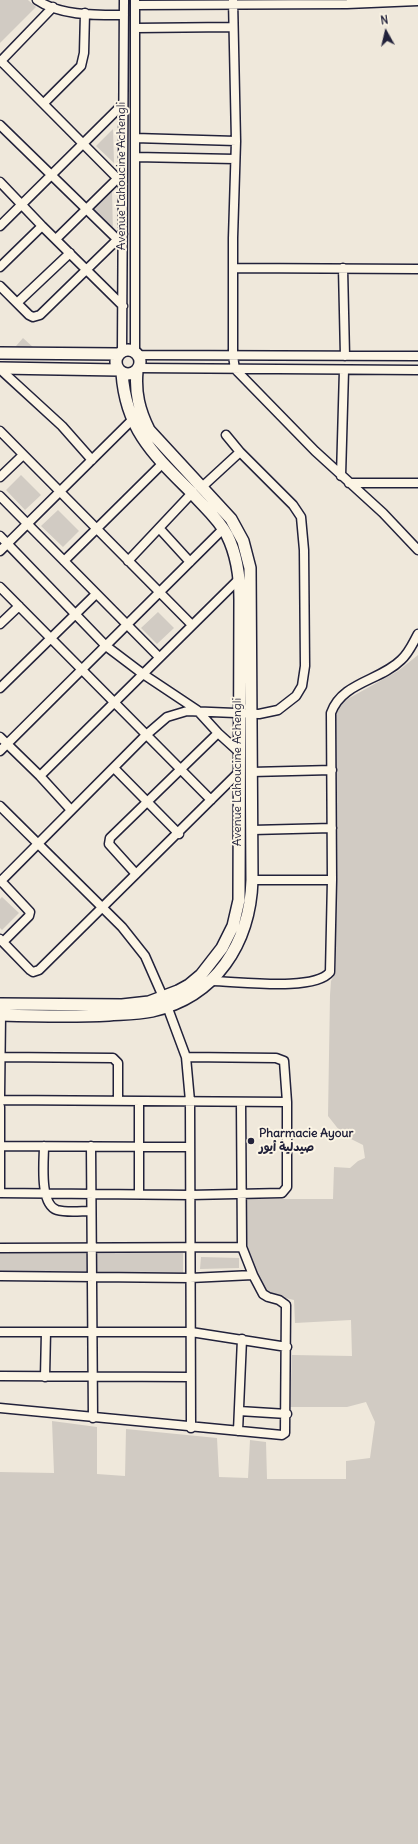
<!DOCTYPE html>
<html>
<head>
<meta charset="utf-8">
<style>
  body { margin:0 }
  #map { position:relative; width:418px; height:1844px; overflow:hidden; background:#efe8db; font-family:Delius,sans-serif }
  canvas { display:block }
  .north { position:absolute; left:366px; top:12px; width:40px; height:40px; -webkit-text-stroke:3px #fcf5e5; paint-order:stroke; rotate:352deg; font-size:11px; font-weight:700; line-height:16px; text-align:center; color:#22223b }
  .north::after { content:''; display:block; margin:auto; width:14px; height:18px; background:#22223b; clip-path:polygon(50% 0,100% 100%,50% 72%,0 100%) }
</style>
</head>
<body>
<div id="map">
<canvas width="418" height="1844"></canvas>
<div class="north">N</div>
</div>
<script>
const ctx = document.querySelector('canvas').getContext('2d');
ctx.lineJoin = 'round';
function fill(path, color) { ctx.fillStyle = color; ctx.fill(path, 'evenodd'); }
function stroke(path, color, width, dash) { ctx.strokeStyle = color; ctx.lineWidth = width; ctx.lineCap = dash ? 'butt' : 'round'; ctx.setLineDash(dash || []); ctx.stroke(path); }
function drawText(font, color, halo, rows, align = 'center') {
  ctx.font = font + ' Delius,"Playpen Sans Arabic",sans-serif'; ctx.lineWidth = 4; ctx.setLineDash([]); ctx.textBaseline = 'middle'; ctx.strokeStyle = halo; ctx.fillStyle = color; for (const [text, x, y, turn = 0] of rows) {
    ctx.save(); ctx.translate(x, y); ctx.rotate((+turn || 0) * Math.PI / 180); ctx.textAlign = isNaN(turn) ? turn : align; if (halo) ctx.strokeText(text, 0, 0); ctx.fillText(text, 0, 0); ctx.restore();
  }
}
const green = new Path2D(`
  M0 0H28L36 7 0 43Z
  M113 129 114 163 96 146Z
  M112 189 113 234 90 212Z
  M23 338 34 348 19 349 16 346Z
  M21 475 41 495 25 510 6 490Z
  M58 510 79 531 63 547 41 526Z
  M158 612 174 628 157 644 141 628Z
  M418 655V1844H0V1472L54 1473 52 1421 97 1427V1474L125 1476 126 1429 217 1438 219 1477 248 1478 250 1440 266 1442 267 1479H346V1461L370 1458 375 1422 366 1402 347 1407H290L292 1355 352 1356 351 1320 295 1323 294 1300 273 1295 264 1289 244 1244 245 1199H333L334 1167 350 1168 358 1161 365 1158 363 1145 343 1135 328 1116 330 995 331 981 336 972 335 712 344 701 398 671Z
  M2 897 19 913 2 930 0 928V899Z
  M0 1252 89 1253V1274H0Z
  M97 1253H183V1274H97Z
  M201 1257 239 1258V1268L200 1269Z`);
const street = new Path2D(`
  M37 0C60 16 97 15 124 15
  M233 0 236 141 233 238V356L235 369 315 451 383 513 418 550
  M135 5 347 4 418 1
  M136 28 232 27
  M1 61 123 184
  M0 62 53 7
  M44 103 81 66 84 53 85 13
  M0 125 118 240
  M135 138 236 141
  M135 157 235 159
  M0 182 42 226 123 306
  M0 226 123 104
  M56 239 118 178
  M0 267 42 226
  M233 268 418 269
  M343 268 345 356
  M0 286 29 315 33 317 40 315 123 234
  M17 303 70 253
  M122 351 124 0
  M135 352V0
  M138 355 418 356
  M139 368 418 370
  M2 371 62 426 92 460
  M0 431 192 625
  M341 476 344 370
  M0 477 23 455
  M349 483H418
  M202 487 240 452
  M0 496 159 657
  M159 528 190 562
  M0 536 106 646 143 674 197 710 218 733 239 752
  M0 551 132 420
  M64 561 162 464
  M128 561 192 493
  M0 587 211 800
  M0 624 19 606
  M0 688 96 594
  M0 737 40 776
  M0 751 223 529
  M115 769 179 834
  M251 772 332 770
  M0 806 122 927 145 956 167 1006 186 1057 190 1101 191 1428
  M71 810 40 776 240 578
  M252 830 332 828
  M136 874 109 844 110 838 218 733
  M252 880H332
  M1 881 30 912 29 916 3 942
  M0 882 145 736 167 717 187 711 259 714 278 710 296 696 302 686 305 666 304 550 301 517 293 505 240 452 226 435
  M0 939 30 970 33 972 39 970 240 771
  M211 981C237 981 314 992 330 972L332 880 331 713C342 682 380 681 401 660 409 653 413 643 418 634
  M0 1057 113 1058 118 1063V1100
  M0 1096 1 1015
  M0 1100 287 1102
  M0 1107V1193L190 1195 282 1193 287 1187V1102L284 1061 276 1058 186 1057
  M0 1146 190 1147
  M44 1146C44 1161 39 1204 57 1210 67 1213 81 1211 91 1211
  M91 1146 93 1418
  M139 1194V1101
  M0 1248 242 1247
  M0 1276 190 1278 253 1275
  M0 1332H191L287 1347
  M0 1376 190 1377
  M45 1377 46 1332
  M0 1408 282 1435 285 1433 286 1305 279 1300 268 1297 263 1294 253 1275 242 1247 241 1102
  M239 1411 287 1414
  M238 1431 242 1339`);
const secondary = new Path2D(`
  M116 362a12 12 0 1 1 24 0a12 12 0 1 1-24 0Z
  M0 353 118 354
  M0 368 119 370
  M0 1004 122 1005 149 1002 178 991 189 985 201 975 222 948 233 926 239 900 240 600C240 578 237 555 227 535 218 518 204 507 192 493 154 455 126 430 122 373
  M0 1015C36 1016 73 1017 109 1015 123 1014 138 1014 152 1011 216 997 250 943 252 880L250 568 243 541 231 519 149 430C139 410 135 393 137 371`);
const markers = [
  [251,1141,4,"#22223b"]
];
const streetNames = [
  ["Avenue Lahoucine Achengli",122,176,-90],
  ["Avenue Lahoucine Achengli",238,772,-90]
];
const poiNames = [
  ["Pharmacie Ayour",259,1134],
  ["صيدلية أيور",259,1148]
];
fill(green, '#d1cbc3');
stroke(street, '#22223b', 11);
stroke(secondary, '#22223b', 14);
stroke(street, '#fcf5e5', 8);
stroke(secondary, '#fcf5e5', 11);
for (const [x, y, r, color] of markers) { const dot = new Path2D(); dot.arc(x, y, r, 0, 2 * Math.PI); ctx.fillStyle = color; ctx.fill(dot); stroke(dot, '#fcf5e5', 1.5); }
drawText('12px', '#22223b', '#fcf5e5', streetNames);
drawText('bold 12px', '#22223b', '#fcf5e5', poiNames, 'left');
</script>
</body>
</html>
